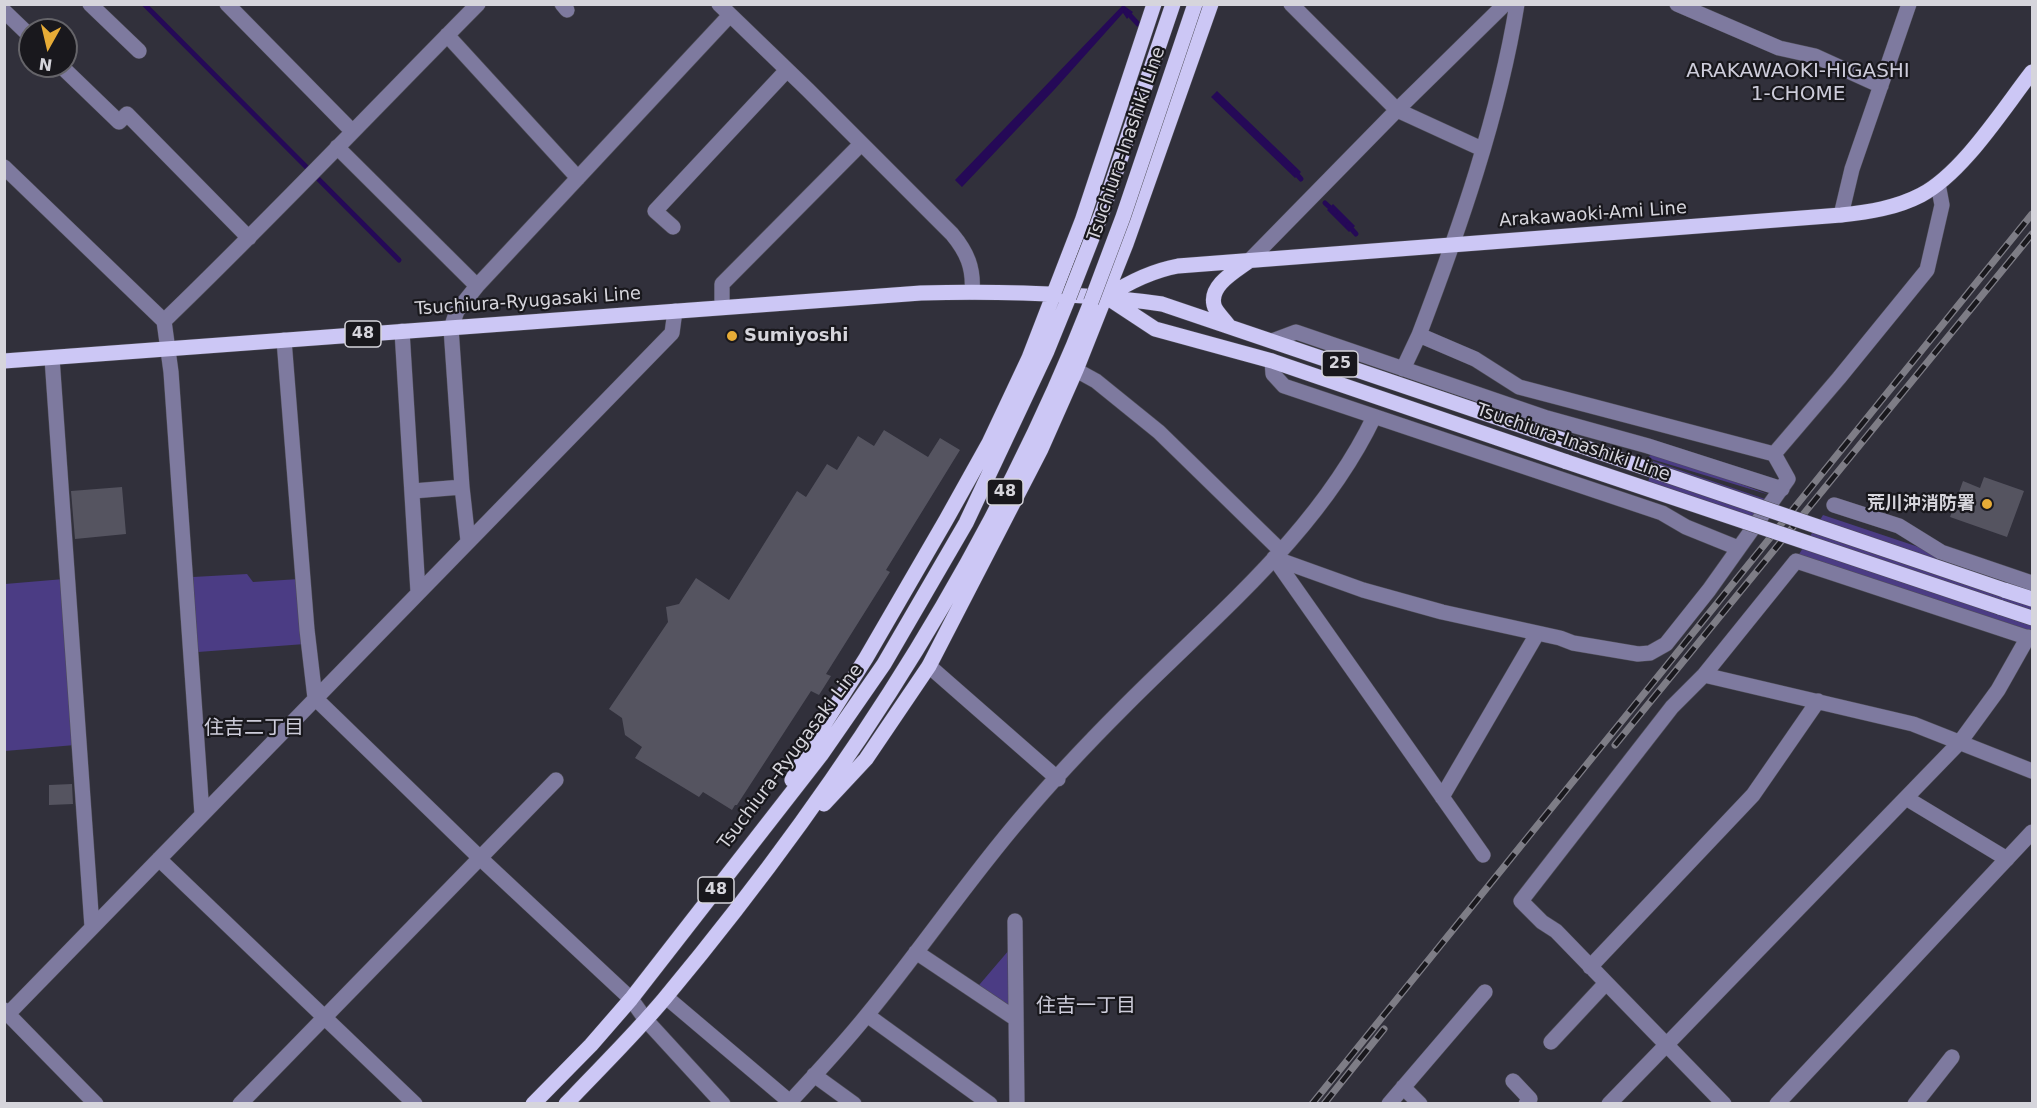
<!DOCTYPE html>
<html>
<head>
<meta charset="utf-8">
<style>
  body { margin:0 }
  #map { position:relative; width:2037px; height:1108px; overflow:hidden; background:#31303b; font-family:"DejaVu Sans",sans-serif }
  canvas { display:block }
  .frame { position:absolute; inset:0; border:6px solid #d6d5dc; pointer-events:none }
  .north { position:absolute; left:18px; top:18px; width:60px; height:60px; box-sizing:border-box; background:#19181d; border:2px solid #656469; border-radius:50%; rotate:188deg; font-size:16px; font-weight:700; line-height:24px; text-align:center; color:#d6d5dc }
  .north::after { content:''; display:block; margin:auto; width:21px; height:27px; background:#e7ac37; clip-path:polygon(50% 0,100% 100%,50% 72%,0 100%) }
</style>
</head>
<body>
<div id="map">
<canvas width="2037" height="1108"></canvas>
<div class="frame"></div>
<div class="north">N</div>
</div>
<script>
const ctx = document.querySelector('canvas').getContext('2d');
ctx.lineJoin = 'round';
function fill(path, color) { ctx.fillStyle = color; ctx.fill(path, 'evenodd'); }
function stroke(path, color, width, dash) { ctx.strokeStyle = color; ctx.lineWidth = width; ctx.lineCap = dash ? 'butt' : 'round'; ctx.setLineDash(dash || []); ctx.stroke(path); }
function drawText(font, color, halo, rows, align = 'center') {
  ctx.font = font + ' "DejaVu Sans","Noto Sans JP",sans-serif'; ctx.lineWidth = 4.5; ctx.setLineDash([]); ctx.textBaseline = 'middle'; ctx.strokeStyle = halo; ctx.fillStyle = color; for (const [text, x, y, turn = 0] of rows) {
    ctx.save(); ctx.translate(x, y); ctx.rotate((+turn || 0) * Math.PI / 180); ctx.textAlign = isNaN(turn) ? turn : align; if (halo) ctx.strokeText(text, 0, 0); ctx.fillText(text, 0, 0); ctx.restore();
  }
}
const green = new Path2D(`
  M1654 451 1770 495 1648 458Z
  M1653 461 1768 500 1750 524 1647 487Z
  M1823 515 2032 585V634L1798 556Z
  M247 574 253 582 299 579 305 644 198 652 193 577Z
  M64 579 75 745 5 751V584Z
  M1015 943 1016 1019 974 991Z`);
const water = new Path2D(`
  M1123 5 1133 12 1127 19 1123 13 1054 90 962 187 955 180Z
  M1217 91 1301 172 1295 178 1211 97Z
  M1333 204 1355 226 1349 232 1327 210Z`);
const stream = new Path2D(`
  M144 4 399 260
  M1126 11 1138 24
  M1293 170 1301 179
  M1325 203 1335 212
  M1348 225 1356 234`);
const building = new Path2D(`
  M884 430 928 457 940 438 960 450 886 570 890 572 826 674 831 676 819 695 811 691 737 805H735L732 810 703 792 699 797 635 758 642 747 625 735 622 718 609 709 668 622 666 607 679 604 696 578 729 600 797 491 806 497 827 464 837 470 858 436 874 446Z
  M1984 477 2024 491 2007 537 1950 517 1963 481 1980 488Z
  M122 487 126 534 75 539 71 491Z
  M72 784 73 804 49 805V785Z`);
const minor = new Path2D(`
  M90 4 139 51
  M227 4 352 131
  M562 4 567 10
  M719 4 808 90 952 234C967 252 974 268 972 292
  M1291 4 1397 110 1482 149
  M1677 4 1779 48 1815 56 1881 86
  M4 11 30 36
  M447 35 578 178
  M61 66 119 122 127 114 249 238
  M337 147 477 286
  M4 167 164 321
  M1841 215 1852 169 1909 4
  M673 227 655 211 787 70
  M1249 261 1397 110 1505 4
  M722 307V284L861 144
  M402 331 418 592
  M284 340 307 630 315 698 479 857 631 999 646 1020 723 1104
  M1272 341 1296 332 1547 418 1648 446 1782 489
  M52 358 92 927
  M1272 361 1273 374 1284 386 1662 513 1686 527 1738 548
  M1403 369 1419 335
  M1076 370 1096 381 1159 432 1281 551
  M1774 454 1839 378 1927 270 1942 205 1938 184
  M413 491 462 487
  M1834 505 1899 526 1941 552 2032 583
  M468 541 462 487 451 328 457 311 477 286 730 15
  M1274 558 1363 590 1442 612 1560 638 1573 643 1638 654 1650 653 1666 644 1709 590 1788 479 1774 454 1519 387 1475 359 1419 335C1459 230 1499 116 1517 4
  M1274 558 1483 855
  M929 666 1058 779
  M1704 675 1913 724 2032 771
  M1442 797 1537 634
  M1906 798 2007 859
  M202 814 171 372 164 321C271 218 373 110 478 4
  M159 859 415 1104
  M1015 921 1017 1104
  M916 952 1016 1019
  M1590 967 1753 795 1818 701
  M666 997 790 1102
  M4 1010 96 1104
  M8 1014 672 333 675 311
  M867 1015 990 1104
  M1551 1042 1606 983
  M814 1075 854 1104
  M1513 1081 1530 1099 1526 1104
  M1403 1087 1420 1104
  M240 1104 556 780
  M788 1104C815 1075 842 1046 867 1015 920 951 967 881 1021 818 1053 780 1088 743 1123 708 1213 617 1318 534 1374 417
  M1389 1104 1485 992
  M1609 1104 1960 742 1998 690 2028 637
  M1724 1104 1556 931 1542 922 1521 901 1672 707 1704 675 1796 561 2032 639
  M1777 1104 2032 832
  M1915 1104 1952 1057`);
const major = new Path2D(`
  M1106 297C1129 282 1151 271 1178 266L1841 215C1869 212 1896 208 1921 195 1963 173 2003 109 2032 72
  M1111 300 1155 329 1272 361 1567 462
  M1228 325C1224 319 1215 311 1214 305 1209 285 1236 271 1249 261
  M4 361 921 293C1002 291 1082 293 1162 304L1572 443
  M2004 590 2032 599
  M1999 607 2032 618
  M792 780 811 745 866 658 946 520 989 443 1029 358 1082 221 1154 4
  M824 804 866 759 929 666 1041 449 1076 370 1126 244 1211 4
  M533 1104 591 1045 631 999 821 755 884 664 966 523 1047 351 1069 297
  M566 1104C599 1069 634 1035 665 998 839 789 992 555 1091 302`);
const rail = new Path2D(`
  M1615 745 2032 234
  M1312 1104 2032 214
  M1324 1104 1384 1029`);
const majorBridge = new Path2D(`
  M1069 297 1103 210 1173 4
  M1091 302 1123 217 1195 4
  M1572 443 2004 590
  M1567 462 1999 607`);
const markers = [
  [732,336,6,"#e7ac37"],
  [1987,504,6,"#e7ac37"]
];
const shields = [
  [363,334,36],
  [1340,364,36],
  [1005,492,36],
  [716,890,36]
];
const shieldNames = [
  ["48",363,334],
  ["25",1340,364],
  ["48",1005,492],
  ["48",716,890]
];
const streetNames = [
  ["Tsuchiura-Inashiki Line",1127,144,-71],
  ["Arakawaoki-Ami Line",1593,215,-4],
  ["Tsuchiura-Ryugasaki Line",528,302,-4],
  ["Tsuchiura-Inashiki Line",1573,443,19],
  ["Tsuchiura-Ryugasaki Line",791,757,-53]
];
const poiNames = [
  ["Sumiyoshi",744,336],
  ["荒川沖消防署",1975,504,"right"]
];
const neighbourhoodNames = [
  ["ARAKAWAOKI-HIGASHI",1798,72],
  ["1-CHOME",1798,95],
  ["住吉二丁目",254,729],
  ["住吉一丁目",1086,1007]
];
fill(green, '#4b3c84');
fill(water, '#250957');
stroke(stream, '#250957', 5);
fill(building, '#555460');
stroke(minor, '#4f4e58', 16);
stroke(major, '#4f4e58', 16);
stroke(minor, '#7e7a9f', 15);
stroke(major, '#ccc7f5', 15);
stroke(rail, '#7e7d86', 7);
stroke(rail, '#19181d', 4.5, [14]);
stroke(majorBridge, '#4f4e58', 16, []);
stroke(majorBridge, '#ccc7f5', 15);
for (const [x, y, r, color] of markers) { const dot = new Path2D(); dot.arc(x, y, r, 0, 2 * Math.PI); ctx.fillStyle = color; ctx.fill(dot); stroke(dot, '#19181d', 2); }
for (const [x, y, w] of shields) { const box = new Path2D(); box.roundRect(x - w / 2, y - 13, w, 26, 4.5); ctx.fillStyle = '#19181d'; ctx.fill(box); stroke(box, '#d6d5dc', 1.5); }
drawText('bold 16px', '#d6d5dc', null, shieldNames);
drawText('18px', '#d6d5dc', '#19181d', streetNames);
drawText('bold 18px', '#d6d5dc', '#19181d', poiNames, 'left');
drawText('20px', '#cdccda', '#19181d', neighbourhoodNames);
</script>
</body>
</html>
